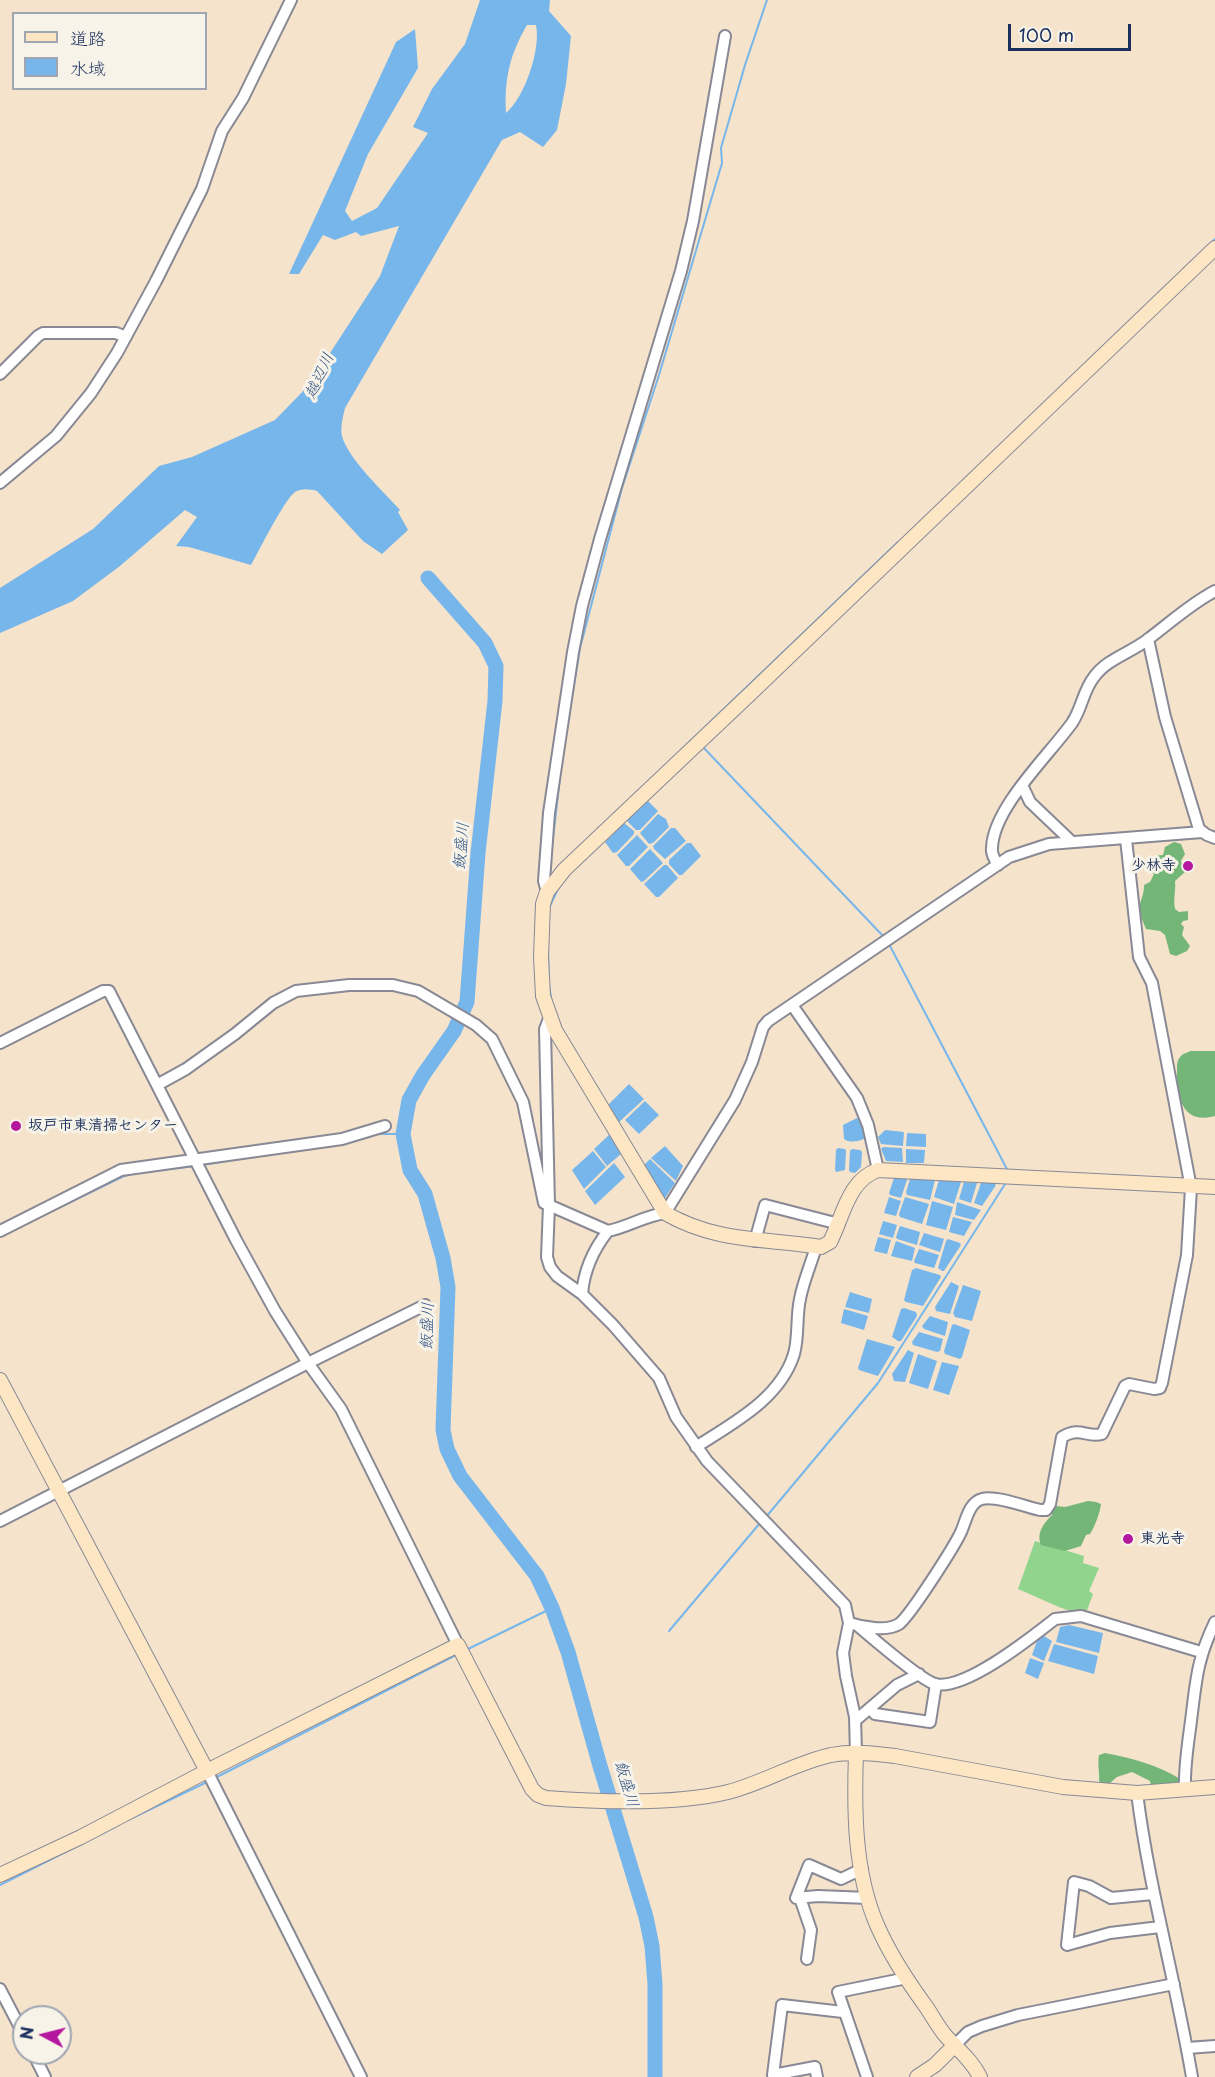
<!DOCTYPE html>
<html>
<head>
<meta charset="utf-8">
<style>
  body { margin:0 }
  #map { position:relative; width:1215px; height:2077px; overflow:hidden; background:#f5e3cc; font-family:"Playpen Sans","Klee One",sans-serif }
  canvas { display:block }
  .legend { position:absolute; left:12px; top:12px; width:195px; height:78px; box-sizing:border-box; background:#f7f3e8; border:2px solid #9fa5b1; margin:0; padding:8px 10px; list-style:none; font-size:18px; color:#1b2f5e }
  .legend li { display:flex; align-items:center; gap:12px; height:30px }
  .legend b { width:30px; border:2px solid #9fa5b1 }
  .north { position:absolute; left:12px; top:2005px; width:60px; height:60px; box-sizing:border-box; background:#f7f3e8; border:2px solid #9fa5b1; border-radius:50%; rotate:277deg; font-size:16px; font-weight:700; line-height:24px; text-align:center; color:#1b2f5e }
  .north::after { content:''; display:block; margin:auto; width:21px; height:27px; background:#b5179e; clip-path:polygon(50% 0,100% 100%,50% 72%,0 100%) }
  .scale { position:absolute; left:1008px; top:24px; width:123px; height:27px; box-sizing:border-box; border:3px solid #1b2f5e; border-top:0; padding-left:8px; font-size:18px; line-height:21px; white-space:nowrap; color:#1b2f5e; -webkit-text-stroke:4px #f7f3e8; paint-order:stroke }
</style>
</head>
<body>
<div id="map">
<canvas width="1215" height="2077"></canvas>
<ul class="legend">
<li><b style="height:8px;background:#fce6c4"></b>道路</li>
<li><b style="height:16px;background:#77b6eb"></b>水域</li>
</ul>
<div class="north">N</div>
<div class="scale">100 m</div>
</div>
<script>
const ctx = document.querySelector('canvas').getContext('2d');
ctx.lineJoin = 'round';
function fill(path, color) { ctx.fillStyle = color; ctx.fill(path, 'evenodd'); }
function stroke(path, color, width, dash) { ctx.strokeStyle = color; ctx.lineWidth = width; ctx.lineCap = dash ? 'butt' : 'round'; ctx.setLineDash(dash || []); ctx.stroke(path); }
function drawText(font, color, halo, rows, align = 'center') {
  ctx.font = font + ' "Playpen Sans","Klee One",sans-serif'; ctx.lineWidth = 6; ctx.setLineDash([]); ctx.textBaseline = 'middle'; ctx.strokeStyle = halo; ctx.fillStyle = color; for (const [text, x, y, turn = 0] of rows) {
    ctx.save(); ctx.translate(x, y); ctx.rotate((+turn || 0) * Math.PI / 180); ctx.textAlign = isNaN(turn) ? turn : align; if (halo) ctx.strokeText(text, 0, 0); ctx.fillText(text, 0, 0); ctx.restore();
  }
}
const green = new Path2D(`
  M1035 1541 1084 1556 1083 1563 1099 1568 1089 1591 1093 1594 1085 1616 1059 1607 1018 1589Z`);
const forest = new Path2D(`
  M1174 842 1181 844 1185 854 1181 861 1185 872 1175 881C1176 891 1173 899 1175 909L1179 912 1188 911V920L1183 921 1181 924 1184 927 1182 935 1190 946 1187 951 1176 956 1170 954 1165 935 1160 931 1146 929C1143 921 1138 913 1140 904 1142 896 1144 894 1144 885L1150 882 1154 874 1137 865 1139 861C1148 861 1153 855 1163 855L1165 847Z
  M1190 1051H1215V1116C1183 1125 1177 1098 1177 1073 1177 1066 1176 1060 1182 1055 1183 1054 1189 1052 1190 1051Z
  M1088 1501 1096 1502 1101 1504C1100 1513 1095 1526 1090 1534L1086 1535 1081 1546 1065 1551 1041 1545C1036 1533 1044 1523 1052 1515V1510L1056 1506 1065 1507Z
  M1105 1753C1132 1758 1158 1765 1180 1779V1786H1151L1150 1781 1132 1772 1117 1777 1110 1783H1102L1099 1781C1100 1772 1097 1765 1099 1755Z`);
const water = new Path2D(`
  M480 0H550L549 11 571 36 566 84 557 130 543 147 520 132 502 140 345 408C343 417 340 428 342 436 348 459 384 492 400 510L398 512 408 530 382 554 363 541 317 491C310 489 301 488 295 492 284 500 259 551 251 565L189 547 176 546 197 517 185 510 120 566 73 601 0 633V588L93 529 159 466 192 457 275 420 310 384 380 276 399 226 361 236 356 232 335 240 323 235 299 274H289L396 42 415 29 418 68 368 154 345 211 352 221 377 208 428 133 413 127 432 89 465 44ZM527 25H536C541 49 525 97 506 113 504 79 510 54 527 25Z
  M648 801 658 811 640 830H636L628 822V819Z
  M658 814 666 819 669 827 653 843 649 844 640 833Z
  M624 823 634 831V834L617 852 613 853 605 842Z
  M671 828H675L686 841 665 859 654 849 653 846Z
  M637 835 648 847 629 866H626L617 855Z
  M687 843H691L701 856 682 875H679L669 864V860Z
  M650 849 663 863 644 881 641 882 630 869Z
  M664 865H667L678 878 659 897H656L644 884Z
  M629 1084 644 1099 617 1124 607 1106Z
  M645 1101 659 1115 639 1134 625 1120Z
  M857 1118 860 1120 865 1138C860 1142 849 1143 844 1139L843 1125Z
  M885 1130 904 1132 903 1146 881 1144 878 1137Z
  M907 1133 926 1134V1147L906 1146Z
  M610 1134 622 1153 607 1166 594 1149Z
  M665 1146 683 1166 676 1181 651 1158Z
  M883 1147 902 1148 903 1162 886 1161 881 1149Z
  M838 1148 845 1149 846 1151 845 1170 836 1172 835 1169 836 1150Z
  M852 1149 860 1150 862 1152 861 1167 855 1173 850 1172 849 1170 850 1151Z
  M906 1149 925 1150 924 1163H906Z
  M593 1151 606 1167 584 1189 572 1170Z
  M650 1159 675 1183 665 1198H662L643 1166Z
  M614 1163 625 1177 595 1205 585 1191Z
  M896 1177 906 1178 907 1180 901 1198 890 1195 889 1193 894 1178Z
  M910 1179 935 1180 930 1200 907 1195 906 1192Z
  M939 1180 961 1182 954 1204 934 1197Z
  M964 1182 977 1183 971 1203 959 1199Z
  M981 1183H994L996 1185 982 1206 974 1203Z
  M889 1197 901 1201 896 1216 884 1213Z
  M905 1197 929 1204 922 1224 900 1217 899 1214Z
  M932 1201 953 1207 946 1230 926 1225Z
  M957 1202 981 1210 974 1220 955 1215Z
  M953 1217 972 1222 964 1236 949 1232Z
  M883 1221 897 1225 893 1238 879 1234Z
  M900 1226 920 1232 917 1245 897 1239 896 1237Z
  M924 1233 944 1239 940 1252 919 1245Z
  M878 1237 891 1240 887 1254 874 1251Z
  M948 1239 960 1243 961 1245 944 1271H942L938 1268 946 1241Z
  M896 1241 915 1248 912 1261 891 1256Z
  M919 1249 939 1255 934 1268 915 1263 914 1261Z
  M916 1268 940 1275 941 1277 923 1306 906 1302 904 1300 912 1270Z
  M951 1282 959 1286 950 1314 936 1311 935 1307Z
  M963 1285 981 1291 972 1321 955 1317 953 1313Z
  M850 1292 872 1299 869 1313 845 1307Z
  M904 1308 916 1312 917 1316 901 1341H898L892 1337 901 1309Z
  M844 1309 868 1316 864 1330 841 1323Z
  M930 1316 948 1322 945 1336 924 1329 922 1326Z
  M954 1324 970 1330 962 1357 960 1359 945 1354 944 1351 952 1325Z
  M919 1332 943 1339 940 1351 937 1352 913 1345 912 1342Z
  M867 1339 895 1347 878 1376 859 1370 858 1368Z
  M908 1350 914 1353 905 1382 894 1381 892 1374Z
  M918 1354 937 1361 928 1389 909 1383Z
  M942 1362 959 1366 949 1395 933 1390Z
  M1069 1625 1103 1633 1099 1653 1056 1642 1060 1627Z
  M1041 1634 1052 1641 1044 1661 1032 1655 1037 1641Z
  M1054 1644 1098 1656 1094 1674 1048 1661Z
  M1030 1658 1044 1663 1038 1679 1025 1673Z`);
const stream = new Path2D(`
  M1210 244 1215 239
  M569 716 580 648 622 488 659 375 722 163 721 148 745 65 767 0
  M702 746 884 937
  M681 750 898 542
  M552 847 561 769
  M549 908 558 889
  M889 944 1009 1173
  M548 947 549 985 552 1004
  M358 1140 377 1134H403
  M201 1165 326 1146
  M147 1172 195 1166
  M13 1230 124 1176 142 1172
  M766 1517 878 1383 1007 1181
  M669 1631 760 1523
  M466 1650 552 1608
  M215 1778 458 1654
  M128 1820 207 1782
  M0 1885 115 1827`);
const river = new Path2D(`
  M428 578 485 643 496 666 495 701 478 853 467 1002 454 1031 423 1075 409 1100 403 1134 410 1170 425 1194 443 1258 448 1287 443 1430 447 1449 460 1476 537 1576 552 1608 568 1652 600 1766 646 1917 652 1946 655 1984V2077`);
const street = new Path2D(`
  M0 374 38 336 43 333H116L126 337
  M0 483 56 436 91 393 117 353 156 281 202 189 222 131 243 98 291 0
  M1148 639 1165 717 1199 829 1207 835 1215 838
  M1022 785 1030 802 1072 842
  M998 865C995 860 991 854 992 848 993 808 1049 755 1072 723 1082 708 1083 691 1094 677 1107 659 1130 653 1147 640 1170 623 1190 604 1215 591
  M547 892 544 881 549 813 573 652 582 606 600 539 681 271 693 221 725 36
  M792 1005 857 1098 868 1125 878 1170
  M550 1016 545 1029 549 1205 547 1257 550 1267 557 1276 582 1294 613 1325 659 1378 676 1417 707 1461 845 1605 849 1623 843 1653 846 1676 855 1717 856 1753
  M0 1043 103 991H109L236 1240 275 1311 308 1363 341 1409 458 1645
  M157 1085 186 1069 235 1034 273 1003 296 991 349 985H393L418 991 476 1025 492 1039 523 1102 544 1203 608 1231C628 1227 644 1216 665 1213L735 1100 752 1062 763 1027 768 1021 1009 857 1049 844 1202 832
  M0 1231 121 1170 342 1139 385 1126
  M755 1241 765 1205 839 1224
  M582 1294C584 1270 593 1250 608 1231
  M696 1447C733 1423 780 1399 794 1354 799 1336 796 1317 800 1299 803 1282 811 1264 816 1247
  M0 1521 308 1363 425 1305
  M849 1623C862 1627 887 1632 899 1624 910 1616 954 1547 961 1532 966 1521 969 1502 982 1499 996 1495 1026 1507 1040 1510H1046L1050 1504 1062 1437C1081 1426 1086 1438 1102 1434L1125 1386 1129 1384 1154 1389 1160 1388 1162 1383 1187 1255 1191 1188 1152 983 1139 957 1126 839
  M857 1625C871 1637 921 1680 935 1684 965 1691 1032 1637 1055 1619L1081 1616 1201 1652
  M870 1708 875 1714 930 1722 936 1684
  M856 1720 897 1685 919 1674
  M207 1771 361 2077
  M1185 1790C1184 1767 1188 1744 1191 1721 1196 1681 1197 1659 1215 1622
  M1137 1793C1149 1889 1176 1982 1192 2077
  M862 1869 841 1879 809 1865 796 1898 818 1896 868 1898
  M1153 1894 1111 1898 1089 1886 1074 1882 1067 1945 1110 1933 1160 1927
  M800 1898 811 1930 807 1959
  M0 1989 24 2035
  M955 2045 968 2032 982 2026 1018 2015 1174 1984
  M1187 2048 1215 2046
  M33 2053 45 2077
  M817 2077 815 2067 773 2075 782 2005 843 2012
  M867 2077 838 1992 907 1978`);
const secondary = new Path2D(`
  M1215 248 751 693 564 870 547 892 543 904 541 957 543 996 555 1030 665 1213C717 1243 765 1238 821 1247L830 1242C843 1217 848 1180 878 1170L1215 1187
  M0 1380 207 1771
  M856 1753C854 1809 854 1872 877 1925 890 1955 908 1982 927 2008 933 2017 938 2027 945 2035 957 2049 972 2060 980 2077
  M0 1875 81 1837 207 1771 458 1645 532 1789 538 1795 546 1798C600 1802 675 1805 728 1792 763 1783 795 1763 831 1755 852 1751 873 1753 895 1756L1063 1787 1137 1793 1215 1787
  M917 2077 935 2065 955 2045`);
const markers = [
  [1188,866,6,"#b5179e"],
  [16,1126,6,"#b5179e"],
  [1128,1539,6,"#b5179e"]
];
const poiNames = [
  ["少林寺",1176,866,"right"],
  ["坂戸市東清掃センター",28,1126],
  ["東光寺",1140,1539]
];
const waterNames = [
  ["越辺川",320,376,-65],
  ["飯盛川",462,846,-85],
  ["飯盛川",428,1326,-88],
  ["飯盛川",626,1784,74]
];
fill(green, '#90d48d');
fill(forest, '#74b678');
fill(water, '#77b6eb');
stroke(stream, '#77b6eb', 2);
stroke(river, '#77b6eb', 15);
stroke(street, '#888995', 14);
stroke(secondary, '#888995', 16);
stroke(street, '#fff', 10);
stroke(secondary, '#fce6c4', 14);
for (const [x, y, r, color] of markers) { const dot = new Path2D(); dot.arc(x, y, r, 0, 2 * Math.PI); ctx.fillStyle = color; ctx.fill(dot); stroke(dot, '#f7f3e8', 2); }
drawText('bold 15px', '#1b2f5e', '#f7f3e8', poiNames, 'left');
drawText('italic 16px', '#375888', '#f7f3e8', waterNames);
</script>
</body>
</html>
